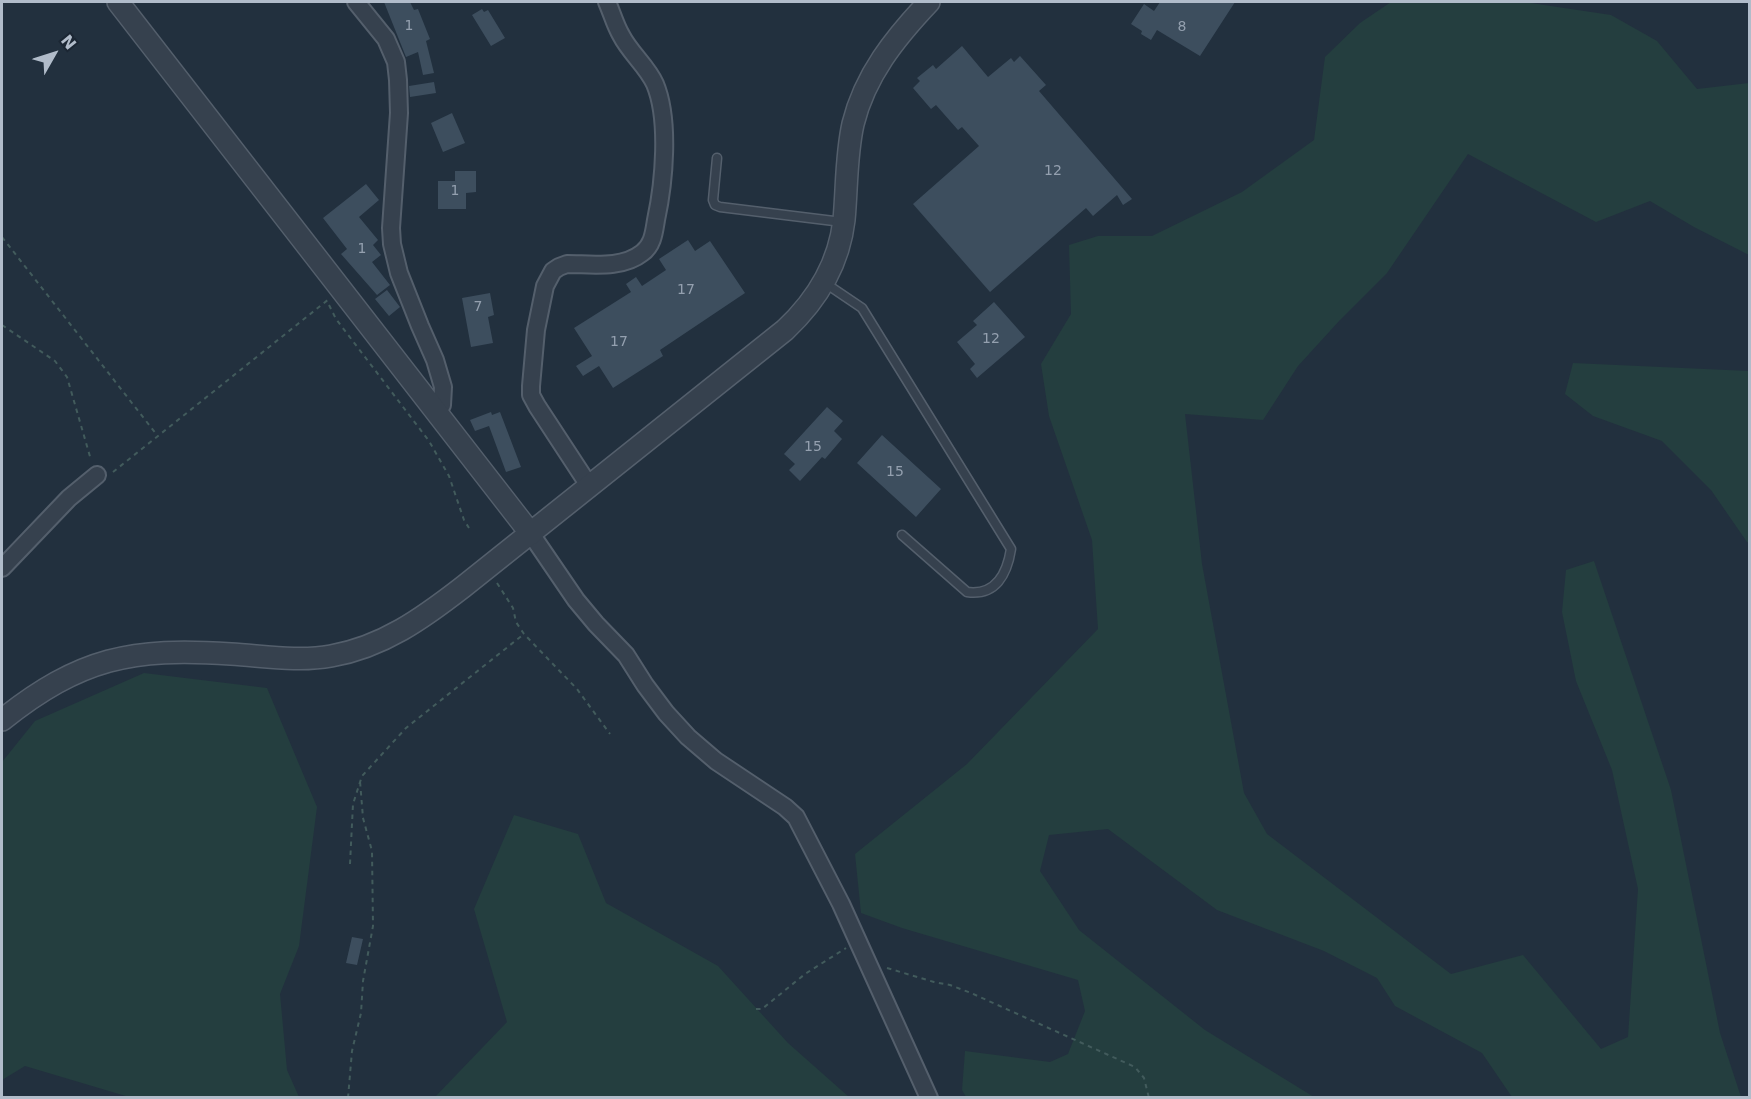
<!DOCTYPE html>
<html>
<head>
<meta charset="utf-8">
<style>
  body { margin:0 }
  #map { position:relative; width:1751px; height:1099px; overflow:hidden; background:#22303e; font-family:"DejaVu Sans",sans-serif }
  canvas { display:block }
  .frame { position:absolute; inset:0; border:3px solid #b1bcca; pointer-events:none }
  .north { position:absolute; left:24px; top:24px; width:60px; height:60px; -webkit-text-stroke:4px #1b2633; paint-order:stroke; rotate:51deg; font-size:16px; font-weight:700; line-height:24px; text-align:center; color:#b1bcca }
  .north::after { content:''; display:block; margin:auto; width:21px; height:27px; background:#b1bcca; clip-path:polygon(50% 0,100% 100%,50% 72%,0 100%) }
</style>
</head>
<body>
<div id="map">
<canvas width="1751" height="1099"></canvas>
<div class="frame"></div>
<div class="north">N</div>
</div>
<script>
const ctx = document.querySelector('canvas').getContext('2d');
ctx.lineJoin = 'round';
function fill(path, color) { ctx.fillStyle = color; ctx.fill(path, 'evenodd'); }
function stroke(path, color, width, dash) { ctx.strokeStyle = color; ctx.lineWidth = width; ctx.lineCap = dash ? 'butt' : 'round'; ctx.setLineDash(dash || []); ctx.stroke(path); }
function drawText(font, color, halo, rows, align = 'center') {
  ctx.font = font + ' "DejaVu Sans",sans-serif'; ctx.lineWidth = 4.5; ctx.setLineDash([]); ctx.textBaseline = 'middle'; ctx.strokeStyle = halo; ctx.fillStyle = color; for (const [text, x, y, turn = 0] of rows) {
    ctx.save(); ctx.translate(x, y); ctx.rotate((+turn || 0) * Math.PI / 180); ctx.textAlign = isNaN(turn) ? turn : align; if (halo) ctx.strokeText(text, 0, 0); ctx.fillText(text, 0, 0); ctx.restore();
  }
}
const green = new Path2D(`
  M1391 2H1524L1611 15 1657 41 1697 89 1749 83V255L1694 227 1650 201 1596 222 1468 154 1387 273 1340 320 1298 366 1263 420 1185 414 1202 564 1244 793 1267 834 1451 974 1523 955 1601 1049 1628 1037 1638 889 1612 770 1576 681 1562 612 1566 570 1594 561 1671 790 1720 1033 1741 1097H1512L1482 1053 1395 1006 1377 978 1324 951 1217 910 1108 829 1049 835 1040 871 1079 930 1205 1030 1314 1097H966L962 1090 965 1051 1050 1062 1068 1054 1085 1011 1078 980 902 928 861 913 855 854 967 764 1098 629 1092 540 1049 416 1041 364 1071 314 1069 245 1098 236H1152L1242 192 1314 140 1325 57 1360 23Z
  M1573 363 1749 371V543L1747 542 1711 490 1662 441 1593 416 1565 394Z
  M144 673 267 688 317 807 299 946 280 994 287 1070 299 1097H129L25 1066 2 1080V762L35 721Z
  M514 815 578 834 606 903 718 966 788 1043 849 1097H435L507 1022 474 909Z`);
const building = new Path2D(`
  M384 2H410L414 10 418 9 430 39 426 41 434 73 423 75 418 52 406 57Z
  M1160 2H1235L1200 56 1157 30 1151 40 1141 34 1142 31 1131 24 1144 4 1154 11Z
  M482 9 484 12 488 10 505 38 491 46 472 15Z
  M962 46 988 77 1011 58 1014 62 1020 56 1046 85 1039 91 1132 199 1123 205 1117 195 1093 216 1086 208 990 292 913 204 979 146 962 127 958 130 936 105 931 109 913 88 920 81 917 78 933 65 936 69Z
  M434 82 436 93 410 97 409 86Z
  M452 113 465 143 443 152 431 123Z
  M455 171H476V192L466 193V209H438V181H455Z
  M366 184 379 200 359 217 378 240 373 245 381 255 372 262 390 285 377 295 341 254 347 249 323 218Z
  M688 240 695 251 710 241 745 293 660 350 663 356 613 388 599 366 583 376 576 366 592 356 574 328 631 292 626 284 636 277 642 286 666 270 659 259Z
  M387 290 400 307 389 316 375 299Z
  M490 293 494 315 488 317 493 343 471 347 462 298Z
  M994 302 1025 337 977 378 970 369 975 364 957 342 977 325 973 321Z
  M827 407 843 421 834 431 842 439 825 459 822 457 800 481 789 470 795 464 784 454Z
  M491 412 492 415 500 412 521 467 506 472 489 426 475 431 470 420Z
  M882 435 941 489 916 517 857 463Z
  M352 937 363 939 357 965 346 963Z`);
const path = new Path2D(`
  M2 237 157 435
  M329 305 336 319 429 441 449 476 464 520 469 528
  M2 325 55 361 67 377 91 460
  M113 472 329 299
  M497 583 513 608 516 622 524 634 577 689 610 734
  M350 864 353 804 362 776 406 728 524 634
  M887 968 934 982 950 985 971 993 1135 1067 1144 1078 1149 1098
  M756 1009H762L805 974 846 948
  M348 1098 352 1051 361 1013 363 981 373 926 372 851 363 818 360 781`);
const service = new Path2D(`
  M717 158 713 200 715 205 720 207 842 222
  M825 283 862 308 1011 549C1007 574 996 596 967 592L902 535`);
const minor = new Path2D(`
  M356 2 386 39 396 62 398 80 399 113 391 228 392 244 399 273 420 326 435 360 443 387 442 405 437 413
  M590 487 537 406 531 395V386L536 330 545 286 553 271 559 267 567 264C591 264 622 269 642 253 653 245 654 232 656 220 664 183 670 120 655 84 647 66 630 53 621 35 615 25 612 13 607 2
  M531 534 576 600 596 624 626 655 645 685 666 713 688 737 716 761 785 807 796 817 841 904 929 1098
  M2 568 69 498 97 475`);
const tertiary = new Path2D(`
  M118 2 531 534
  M2 720C80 658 132 647 231 654 264 656 299 662 331 656 383 647 423 618 463 587L785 330C817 300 839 264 844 220 847 188 846 155 853 124 865 75 895 38 929 2`);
const numberNames = [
  ["1",409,26],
  ["8",1182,27],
  ["12",1053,171],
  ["1",455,191],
  ["1",362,249],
  ["17",686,290],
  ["7",478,307],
  ["12",991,339],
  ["17",619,342],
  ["15",813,447],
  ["15",895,472]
];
fill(green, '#243e3f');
fill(building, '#3d4e5e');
stroke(service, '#545f6c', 11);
stroke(minor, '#545f6c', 20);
stroke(tertiary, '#545f6c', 24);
stroke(path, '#425b5c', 2, [4.5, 4.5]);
stroke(service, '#36414e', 8);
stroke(minor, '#36414e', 16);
stroke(tertiary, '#36414e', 21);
drawText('14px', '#94a0af', null, numberNames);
</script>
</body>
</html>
